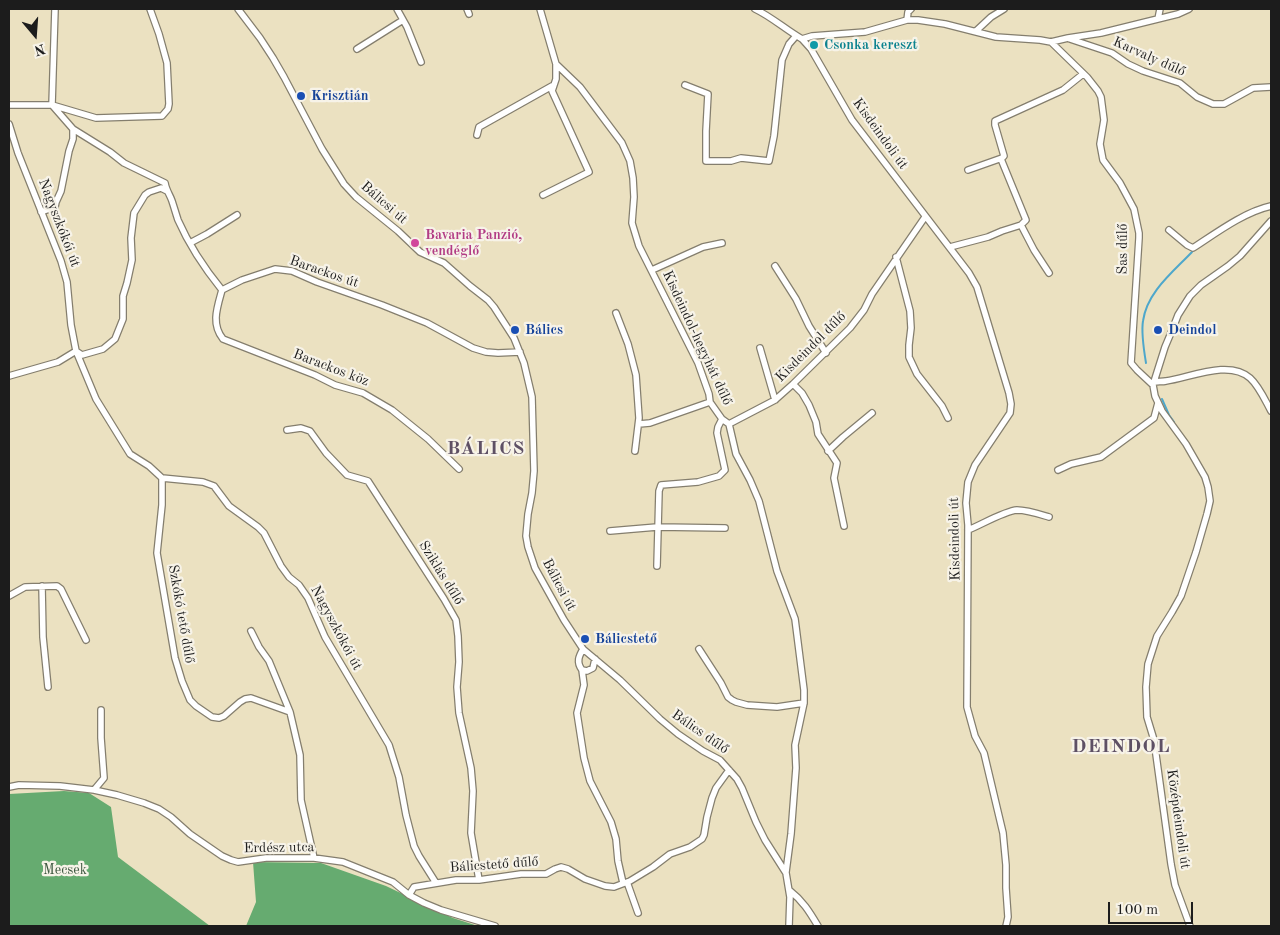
<!DOCTYPE html>
<html>
<head>
<meta charset="utf-8">
<style>
  body { margin:0 }
  #map { position:relative; width:1280px; height:935px; overflow:hidden; background:#ebe1c1; font-family:"Old Standard TT",serif }
  canvas { display:block }
  .frame { position:absolute; inset:0; border:10px solid #1c1c1c; pointer-events:none }
  .north { position:absolute; left:10px; top:10px; width:50px; height:50px; -webkit-text-stroke:4px #f7f3e8; paint-order:stroke; rotate:162deg; font-size:14px; font-weight:700; line-height:20px; text-align:center; color:#1c1c1c }
  .north::after { content:''; display:block; margin:auto; width:18px; height:22px; background:#1c1c1c; clip-path:polygon(50% 0,100% 100%,50% 72%,0 100%) }
  .scale { position:absolute; left:1108px; top:902px; width:85px; height:22px; box-sizing:border-box; border:2px solid #1c1c1c; border-top:0; padding-left:6px; font-size:15px; line-height:18px; white-space:nowrap; color:#1c1c1c; -webkit-text-stroke:4px #f7f3e8; paint-order:stroke }
</style>
</head>
<body>
<div id="map">
<canvas width="1280" height="935"></canvas>
<div class="frame"></div>
<div class="north">N</div>
<div class="scale">100 m</div>
</div>
<script>
const ctx = document.querySelector('canvas').getContext('2d');
ctx.lineJoin = 'round';
function fill(path, color) { ctx.fillStyle = color; ctx.fill(path, 'evenodd'); }
function stroke(path, color, width, dash) { ctx.strokeStyle = color; ctx.lineWidth = width; ctx.lineCap = dash ? 'butt' : 'round'; ctx.setLineDash(dash || []); ctx.stroke(path); }
function drawText(font, color, halo, rows, align = 'center') {
  ctx.font = font + ' "Old Standard TT",serif'; ctx.lineWidth = 4.5; ctx.setLineDash([]); ctx.textBaseline = 'middle'; ctx.strokeStyle = halo; ctx.fillStyle = color; for (const [text, x, y, turn = 0] of rows) {
    ctx.save(); ctx.translate(x, y); ctx.rotate((+turn || 0) * Math.PI / 180); ctx.textAlign = isNaN(turn) ? turn : align; if (halo) ctx.strokeText(text, 0, 0); ctx.fillText(text, 0, 0); ctx.restore();
  }
}
const forest = new Path2D(`
  M64 791 89 793 111 807 118 857 210 926H9V794Z
  M253 862 321 863 386 886 453 918 478 926H246L256 902Z`);
const stream = new Path2D(`
  M1146 363C1144 351 1141 333 1143 321 1147 292 1173 272 1192 252
  M1162 399 1169 415 1174 422`);
const minor = new Path2D(`
  M238 9 260 38 273 58 284 77 322 149 344 184 356 197 398 231 420 252 444 263 470 286 488 300 494 307 514 338 524 363 532 397 534 471 532 493 528 514 526 536 528 547 535 568 564 620 583 649 620 680 660 719 678 734 703 751 720 760 737 779 742 788 756 822 765 840 786 873 790 897 789 926
  M397 9 407 27 421 62
  M467 9 469 14
  M540 9 556 64 580 87 622 143 630 161 633 178 634 197 632 223 639 246 698 363 709 394 710 402 722 419 729 424 736 454 750 480 759 501 777 571 795 619 804 690V703L795 745 796 768 791 834 786 872
  M755 9C772 17 786 30 802 39L812 36 865 32 907 20H918L945 24 996 37 1040 40 1051 42 1068 38 1101 33 1178 14 1189 9
  M1158 19 1160 9
  M907 20 908 12 911 9
  M976 31 991 17 1004 9
  M802 39 811 49 852 120 969 273 977 287 1009 393 1011 404 1010 413 975 465 968 482 966 503 968 525 967 707 975 736 984 753 1003 833 1006 865V888L1008 917 1006 926
  M1070 39 1112 53 1128 64 1143 71 1180 83 1197 97 1213 104H1224L1253 88 1271 87
  M1051 42 1087 77 1098 91 1101 97 1104 120 1100 144 1103 160 1120 183 1134 209 1139 233V238L1131 363 1137 370 1153 385
  M357 49 403 20
  M685 85 708 94 706 131V161H731L741 158 769 161 774 136 782 60 789 44 796 36
  M9 105H52L96 118 162 116 168 109 169 104 167 63 159 34 150 9
  M9 124 18 153 61 261 67 282 71 325 76 351 96 399 130 454 149 466 162 478 203 482 214 486 229 506 258 527 264 533 281 566 289 577 299 585 308 598 325 637 389 745 399 777 406 815 414 846 419 856 436 883
  M73 129 110 152 124 163 165 183C166 190 170 195 172 201 174 207 176 214 178 220 189 245 205 269 222 290L242 280 275 269 292 271 317 282 382 305 427 323 473 348 486 352 498 353 520 352
  M477 135 479 127 552 86
  M968 170 1002 158 1004 156 995 125V121L1063 90 1083 74
  M543 195 589 172 552 91 556 79V64
  M41 212 55 207 56 202 61 191 69 151 73 139V129L52 105 55 9
  M1021 225 1034 250 1049 273
  M1169 230 1187 245 1193 248C1216 233 1244 212 1271 206
  M190 243 207 234 237 215
  M950 247 988 237 1002 231 1021 225 1026 220 1001 159
  M896 257 910 311 911 328 909 345V357L917 374 942 406 948 418
  M775 266 796 299 809 326 826 353
  M652 270 703 247 722 243
  M222 290C217 308 211 324 223 339L315 375 335 385 363 393 392 410 428 439 459 469
  M616 313 628 344 636 375 639 418 635 451
  M760 348 775 400
  M9 376 58 362 76 351 82 355 103 349 115 339 123 319V296L127 283 132 260 131 238 134 213 145 195 149 192 161 188 167 191
  M1154 382C1158 381 1162 382 1166 381 1189 378 1229 359 1250 378 1259 386 1265 400 1271 411
  M793 384 802 393 809 405 816 422 818 434 837 463 834 478 844 526
  M639 424 650 423 710 402
  M729 424 775 400 793 384 850 328 864 310 872 294 925 217
  M287 430 301 428 310 431 326 453 347 475 368 481 444 599 456 620 458 636 459 662 457 687 459 713 471 768 473 791 471 833 479 880
  M828 451 843 437 872 413
  M1058 470 1071 464 1101 457 1154 418 1158 403
  M162 478V505L157 553 175 658 182 681 190 700 196 706 212 717 219 718 224 716 240 702 245 699 251 698 290 712 300 755 301 800 314 858
  M968 530C981 525 1004 511 1017 510 1027 510 1039 514 1049 517
  M610 531 657 527 725 528
  M657 566 659 491 661 485 698 482 719 476 725 470 717 433 718 427 722 419
  M42 586 43 637 48 687
  M9 596 25 587 57 586 61 589 86 640
  M251 631 259 647 269 661 290 712
  M583 649C579 656 576 662 582 670L587 671 593 668 595 659
  M699 649 721 683 728 697 732 700 736 702 747 705 777 707 804 703
  M582 670 584 685 577 713 584 758 590 781 611 822 616 839 618 861 623 883
  M9 787 19 785 60 786 94 790 117 795 144 803 159 809 171 817 190 834 222 856 231 860 238 862 266 858H314L343 862 393 882 409 895 424 903 441 910 495 926
  M94 790 104 778 101 738V710
  M627 882 638 913
  M789 890C803 901 809 911 818 926
  M409 895 414 887 456 880H479L521 874H546L555 869 561 867 568 869 585 879 605 886 614 887 630 881 653 867 670 854 690 847 702 839 704 835 707 817 712 798 716 788 729 770
  M1190 926 1175 885 1171 864 1154 740 1147 717 1146 687 1148 664 1157 636 1172 612 1181 596 1196 552 1207 514 1210 501 1208 487 1205 477 1186 444 1162 411 1155 396 1153 385 1165 347 1173 328 1178 315 1190 296 1201 285 1228 266 1240 256 1271 221`);
const markers = [
  [814,45,5,"#0f9aa8"],
  [301,96,5,"#1a4fb4"],
  [415,243,5,"#d1479c"],
  [515,330,5,"#1a4fb4"],
  [1158,330,5,"#1a4fb4"],
  [585,639,5,"#1a4fb4"]
];
const cultureNames = [
  ["Csonka kereszt",824,45]
];
const streetNames = [
  ["Karvaly dűlő",1149,57,24],
  ["Kisdeindoli út",880,134,54],
  ["Bálicsi út",384,203,41],
  ["Nagyszkókói út",59,223,69],
  ["Sas dűlő",1123,249,-90],
  ["Barackos út",324,272,19],
  ["Kisdeindol-hegyhát dűlő",697,338,65],
  ["Kisdeindol dűlő",811,347,-45],
  ["Barackos köz",331,368,21],
  ["Kisdeindoli út",955,539,-91],
  ["Sziklás dűlő",441,573,58],
  ["Bálicsi út",559,585,62],
  ["Szkókó tető dűlő",181,614,80],
  ["Nagyszkókói út",336,628,62],
  ["Bálics dűlő",700,732,35],
  ["Középdeindoli út",1178,819,82],
  ["Erdész utca",279,848,-1],
  ["Bálicstető dűlő",494,865,-4]
];
const transitNames = [
  ["Krisztián",311,96],
  ["Bálics",525,330],
  ["Deindol",1168,330],
  ["Bálicstető",595,639]
];
const hotelNames = [
  ["Bavaria Panzió,",425,235],
  ["vendéglő",425,251]
];
const parkNames = [
  ["Mecsek",65,870]
];
const districtNames = [
  ["BÁLICS",486,449],
  ["DEINDOL",1121,747]
];
fill(forest, '#66ab70');
stroke(stream, '#4ea7cb', 2);
stroke(minor, '#847e6e', 8);
stroke(minor, '#fff', 5.5);
for (const [x, y, r, color] of markers) { const dot = new Path2D(); dot.arc(x, y, r, 0, 2 * Math.PI); ctx.fillStyle = color; ctx.fill(dot); stroke(dot, '#f7f3e8', 2); }
drawText('bold 14px', '#0d838f', '#f7f3e8', cultureNames, 'left');
drawText('14px', '#1c1c1c', '#f7f3e8', streetNames);
drawText('bold 14px', '#164399', '#f7f3e8', transitNames, 'left');
drawText('bold 14px', '#b23c85', '#f7f3e8', hotelNames, 'left');
drawText('14px', '#3e5840', '#f7f3e8', parkNames);
ctx.letterSpacing = '1px';
drawText('bold 19px', '#5e5064', '#f7f3e8', districtNames);
ctx.letterSpacing = '0px';
</script>
</body>
</html>
